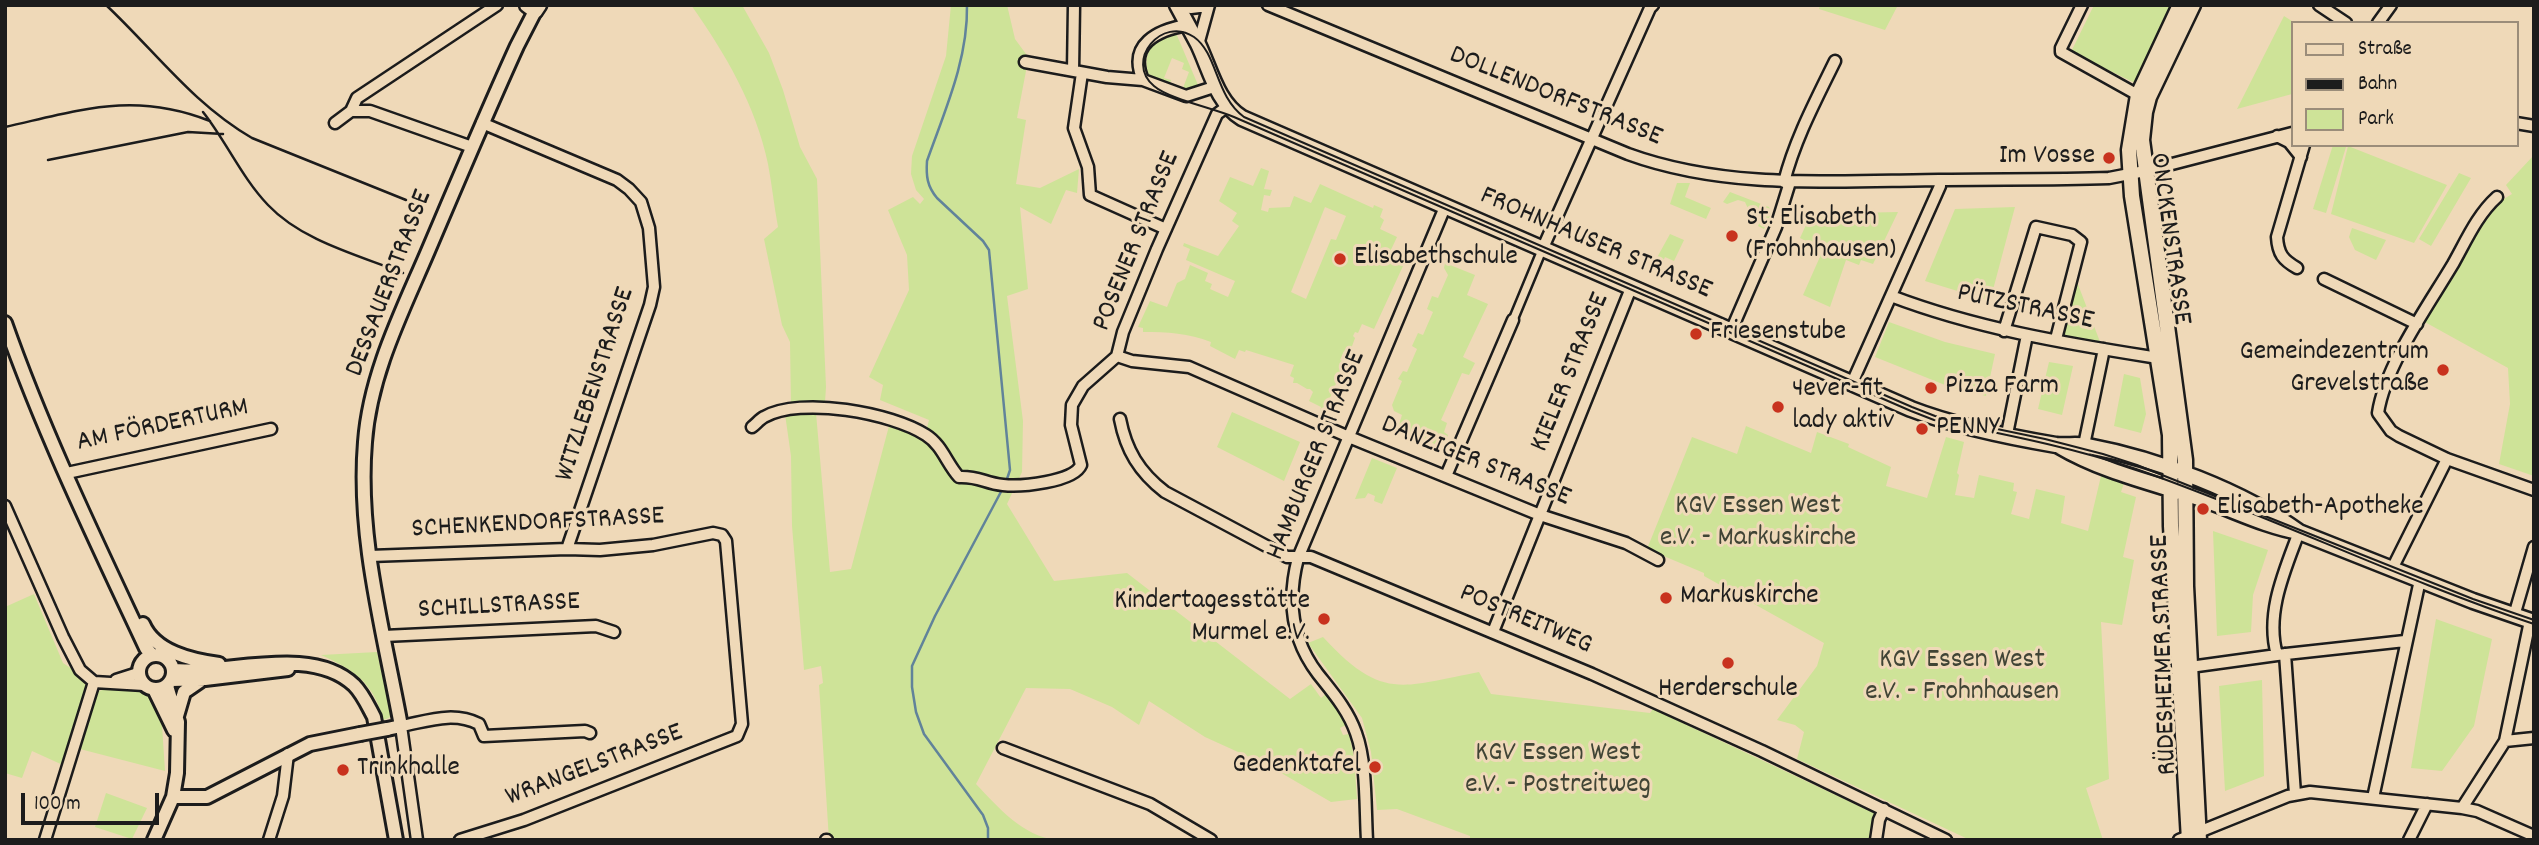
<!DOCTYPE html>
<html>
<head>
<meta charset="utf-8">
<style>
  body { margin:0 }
  #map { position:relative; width:2539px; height:845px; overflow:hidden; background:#efd9b8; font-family:Dekko,sans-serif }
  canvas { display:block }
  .frame { position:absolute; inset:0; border:7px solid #1c1c1c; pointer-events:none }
  .legend { position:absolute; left:2291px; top:21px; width:228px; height:126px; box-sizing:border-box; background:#efd9b8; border:2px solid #9b8d7a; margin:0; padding:9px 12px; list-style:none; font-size:21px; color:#1c1c1c }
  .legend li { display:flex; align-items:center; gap:14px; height:35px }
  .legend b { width:35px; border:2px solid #9b8d7a }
  .scale { position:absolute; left:21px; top:793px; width:138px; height:32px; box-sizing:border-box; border:4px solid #1c1c1c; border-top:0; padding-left:9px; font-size:21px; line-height:24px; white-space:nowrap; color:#1c1c1c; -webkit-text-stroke:5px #efd9b8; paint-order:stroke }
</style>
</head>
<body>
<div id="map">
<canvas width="2539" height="845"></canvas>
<div class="frame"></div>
<ul class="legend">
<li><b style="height:9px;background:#efd9b8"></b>Straße</li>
<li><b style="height:9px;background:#1c1c1c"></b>Bahn</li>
<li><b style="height:19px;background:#cee398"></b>Park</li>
</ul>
<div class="scale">100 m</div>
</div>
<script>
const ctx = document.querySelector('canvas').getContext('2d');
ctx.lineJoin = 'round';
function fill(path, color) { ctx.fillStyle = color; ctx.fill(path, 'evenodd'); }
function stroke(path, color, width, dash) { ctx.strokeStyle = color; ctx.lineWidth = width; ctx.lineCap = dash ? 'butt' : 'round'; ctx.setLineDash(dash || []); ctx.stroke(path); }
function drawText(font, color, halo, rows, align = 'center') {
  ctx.font = font + ' Dekko,sans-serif'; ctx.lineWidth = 6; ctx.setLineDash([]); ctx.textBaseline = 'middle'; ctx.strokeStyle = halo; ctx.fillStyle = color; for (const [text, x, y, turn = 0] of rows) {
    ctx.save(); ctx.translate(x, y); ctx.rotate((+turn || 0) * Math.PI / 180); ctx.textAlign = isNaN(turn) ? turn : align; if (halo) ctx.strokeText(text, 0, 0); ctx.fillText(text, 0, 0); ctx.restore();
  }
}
const green = new Path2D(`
  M691 5H742L769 53 783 90 800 147 817 179 826 387 825 402 814 401 791 406 790 342 782 325 764 239 778 227C774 206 772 185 768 164 756 106 725 53 691 5Z
  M951 5H1007L1015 39 1026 54V71L1017 118 1026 120 1016 184 1040 188 1079 169 1077 193 1066 190 1051 224 1020 207 1028 289 1007 296 1023 421 1022 472 1007 504 1054 581 1127 573 1290 699 1311 684 1321 698 1326 694 1342 714 1346 725 1340 728 1343 735 1349 734 1354 757 1357 799 1331 802 1271 767 1205 737 1149 701 1139 725 1112 707 1070 689 1026 688 976 784C999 808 1022 836 1057 840H829L819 685 823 683 821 666 804 670 792 526 791 456 785 414 816 413 830 572 851 569 889 426 924 439 929 420 880 400 883 385 869 377 909 290 907 255 888 210 913 197 920 204 924 199 916 190 911 174 912 156 946 56Z
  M1820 5H1898L1885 30 1819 9Z
  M2094 5H2172L2135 83 2071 52Z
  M2284 16 2295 23H2292V94L2237 109Z
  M1176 33 1198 85 1194 89 1183 88 1189 72 1182 69 1184 63 1172 58 1164 78 1171 80 1170 84 1149 76C1141 53 1154 37 1176 33Z
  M2333 145 2346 147 2326 213 2313 209Z
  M2348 146 2447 185 2414 243 2331 214Z
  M2534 155V476L2499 464 2510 404 2508 368 2423 321 2485 216 2494 205 2512 194 2506 185Z
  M1261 168 1269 171 1264 189 1272 190 1270 196 1264 195 1261 210 1268 212 1269 208 1290 207 1294 196 1311 203 1320 184 1373 208 1374 205 1383 209 1380 217 1384 220 1380 229 1397 237 1389 254 1377 249 1375 253 1403 266 1374 329 1362 324 1358 333 1355 332 1353 336 1355 338 1351 349 1344 351 1340 360 1344 362 1342 368 1346 370 1343 376 1339 375 1334 389 1332 388 1330 392 1332 394 1322 411H1320L1321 407 1309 401 1313 392 1310 389H1307L1297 383H1293L1294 378 1290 376 1294 365 1246 350 1245 352 1239 350 1235 359 1210 346 1211 342C1188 333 1168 332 1143 332V328L1138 327 1150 301 1167 307 1177 283 1185 279 1190 265 1208 273 1205 281 1212 284 1210 289 1228 297 1235 281 1186 260 1190 249 1183 246 1184 243 1218 256 1239 226 1232 221 1237 213 1219 201 1230 177 1253 186ZM1325 207 1346 216 1336 240 1331 239 1306 299 1291 292Z
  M2459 173 2471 178 2431 246 2419 239Z
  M1677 183H1690L1685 197 1711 208 1706 219 1670 204Z
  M1730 192 1769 207 1771 213 1764 229 1758 226 1762 217 1750 213 1745 202 1738 200 1727 204 1723 202Z
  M2015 207 1990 301 1925 281 1955 209Z
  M1898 212 1873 264 1861 260 1859 265 1846 260 1830 307 1803 295 1823 250 1800 238 1811 214Z
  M2352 228 2386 240 2376 260 2355 250 2349 237Z
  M1670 234 1684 240 1674 261 1665 257 1661 266 1654 263Z
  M1445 263 1475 275 1467 295 1488 304 1463 357 1475 363 1469 375 1462 373 1441 420 1447 423 1444 432 1448 435 1444 448 1398 428 1402 415 1394 411 1392 405 1402 381 1398 379 1403 371 1407 372 1417 349 1412 346 1418 333 1423 335 1433 312 1427 309 1432 296 1438 298 1448 275 1444 268Z
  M2074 274 2102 347 2058 338Z
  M1889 322 1945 342 1995 354 1986 396 1950 387 1875 357Z
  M2049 362 2073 366 2062 415 2038 409Z
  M2124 374 2140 378 2146 414 2141 433 2114 426Z
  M1232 412 1300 442 1284 481 1217 447Z
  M1746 426 1811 453 1817 432 1849 444 1848 447 1891 467 1886 486 1927 498 1946 437 1964 442 1957 473 1959 475 1955 495 1974 498 1979 475 2014 483 2013 491 2017 492 2011 514 2029 519 2036 489 2065 496 2061 523 2088 531 2101 476 2124 483 2121 492 2136 497 2123 557 2134 560 2122 625 2101 622 2109 779 2086 788 2103 840H1970L1797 759 1804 732 1795 725 1777 720 1817 666 1824 643 1704 576V573L1647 549 1692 437 1737 454Z
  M1372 458 1397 468 1382 504 1374 501 1375 496 1368 493 1365 498 1355 499Z
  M2213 531 2268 550 2253 595 2251 632 2217 636Z
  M34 594 63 663 72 669 85 684V696L105 689 143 692 151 696 158 708 162 725 165 771 76 748 65 766 32 751 22 778 5 773V607Z
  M2436 619 2492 639 2474 726 2442 771 2411 768Z
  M1323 637C1382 701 1401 687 1479 672L1491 694 1650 713 1653 709 1876 814 1872 840H1470V836L1397 809 1377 810 1371 752 1362 718 1308 643Z
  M377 652 391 715 389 718 383 720C374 683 354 670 321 655Z
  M2262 680 2264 776 2225 791 2219 686Z
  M106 793 147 808 132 839 95 827Z`);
const stream = new Path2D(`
  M967 5C968 60 945 110 927 161 926 176 927 186 937 198L983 241 989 250 1010 470 1006 482
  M988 840V828L983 815 924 734 916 712 912 687V666L935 616 1003 488`);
const pedestrian = new Path2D(`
  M1513 320 1542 250`);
const minor = new Path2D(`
  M1268 5 1628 154C1727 190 1835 181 1939 180 1995 179 2052 180 2109 178L2145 171 2292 133
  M2082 5 2061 48V52L2138 95
  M2319 5 2346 23
  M1177 6 1191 8 1208 6
  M2378 23 2391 5
  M1198 45 1209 5
  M1025 62 1107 77 1143 80 1186 96 1217 86
  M1073 71 1074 5
  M1082 73 1074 128 1088 167 1090 195 1166 229
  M1143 80C1127 44 1158 30 1187 25
  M351 111 357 98 497 5
  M335 123 351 111H370L472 147
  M482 123 617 180 629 189 641 202 649 228 654 287 650 305 567 549
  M2516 123 2534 126
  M2277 136 2289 142 2301 157
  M1784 182C1795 139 1816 100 1835 61
  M2497 197C2477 215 2466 241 2453 264 2428 306 2385 366 2378 413L2391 431 2399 436 2447 459 2534 490
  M1542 250 1650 8 1653 5
  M2297 268C2283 260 2278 254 2277 237L2304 145
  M2324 279 2417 324
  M1891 296C1975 328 2063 343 2152 357
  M1731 331 1776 227 1790 182
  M2004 331 2036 227 2072 235 2081 242 2056 339
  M1117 356 1132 361 1189 367 1349 437 1540 515 1626 543 1658 560
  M1852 383 1940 186V180
  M1120 419C1126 450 1139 472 1165 492L1287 557H1311L1592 674 1762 751 1946 840
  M752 427C756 424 760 419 764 417 801 396 892 413 926 435 942 445 947 464 959 477 979 476 984 483 1003 485 1020 487 1074 482 1081 465L1071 425 1072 405 1083 386 1117 356 1123 332 1157 249 1217 114 1228 106
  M2007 434 2027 335
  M2084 445 2104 349
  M67 473 271 429
  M1446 476 1513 320
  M5 506 63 637 80 670 94 682 144 685
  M370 556 567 549 600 550 653 545 713 533 722 535 726 541 742 724 737 736 524 820 460 840
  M2392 569 2447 459
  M2514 616 2534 547
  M1493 632 1631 288
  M384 636 596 626 614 632
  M2285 654 2295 794
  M2277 655C2265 613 2285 570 2299 532
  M2190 667 2277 655 2405 641
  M116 680 138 673
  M2505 741 2534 738
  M1003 748 1150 804 1211 840
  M2373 798 2420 580
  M2462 808 2505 741 2530 621
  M45 840 94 682
  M269 840 283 796 288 754
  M417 840 401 726C428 721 453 711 479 724L484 736 585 731 590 733
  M826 840H827
  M1367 840C1365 807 1367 763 1356 733 1348 710 1333 693 1318 674 1291 639 1287 600 1298 558L1445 207
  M1876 840 1879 820 1884 809
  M2179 840 2288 796 2310 792 2462 808 2477 811 2534 836
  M2409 840 2427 804`);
const tertiary = new Path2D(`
  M5 323C44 434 96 541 146 648L152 655
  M143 624C155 652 191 660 219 664
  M139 672a17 17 0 1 1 34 0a17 17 0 1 1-34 0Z
  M174 670C226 675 311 644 354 685 363 694 368 706 374 717L396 840
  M172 680 205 679 288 669
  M154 689 174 730
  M177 716 184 692 200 681
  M387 729 401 726C384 633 357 537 365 442 370 374 402 312 428 251 457 183 486 114 517 46L535 11
  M173 797H207L310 744 360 734
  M154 840 173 797 177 773 178 722 167 686`);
const secondary = new Path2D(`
  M527 5 535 11 539 5
  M1177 5C1184 18 1191 31 1198 44 1210 69 1217 103 1242 118L1911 409C1955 426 2009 437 2056 445 2067 446 2078 444 2088 446 2157 459 2243 491 2299 532
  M2180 5 2138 95 2129 150 2132 196 2170 435 2171 526 2189 840
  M2193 5 2149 97 2145 112 2142 140 2185 460 2186 586 2199 840
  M2059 446C2103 472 2154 483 2202 499 2234 510 2265 526 2299 532L2473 601 2534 622`);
const tram = new Path2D(`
  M2534 620 2473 599 2137 465 2103 454 2045 439 1935 416 1912 407 1244 117C1215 96 1218 54 1194 37 1162 15 1124 61 1154 86 1169 99 1213 108 1234 117L1911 411 1934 420C2002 434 2071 447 2136 469 2271 516 2399 579 2534 624`);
const rail = new Path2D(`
  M106 5C155 51 193 104 252 138L406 200
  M203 112C226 141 242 178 268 205 302 241 358 255 403 273
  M5 127C81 110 134 91 210 121
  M48 160 188 132 223 134`);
const tertiaryBridge = new Path2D(`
  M360 734 387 729`);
const markers = [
  [2109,158,7,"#c8321e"],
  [1732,236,7,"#c8321e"],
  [1340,259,7,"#c8321e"],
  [1696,334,7,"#c8321e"],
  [2443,370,7,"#c8321e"],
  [1931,388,7,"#c8321e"],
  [1778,407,7,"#c8321e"],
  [1922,429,7,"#c8321e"],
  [2203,509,7,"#c8321e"],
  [1666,598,7,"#c8321e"],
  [1324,619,7,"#c8321e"],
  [1728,663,7,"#c8321e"],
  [1375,767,7,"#c8321e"],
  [343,770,7,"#c8321e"]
];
const streetNames = [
  ["DOLLENDORFSTRASSE",1555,98,22],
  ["ONCKENSTRASSE",2168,239,82],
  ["POSENER STRASSE",1138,242,-68],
  ["FROHNHAUSER STRASSE",1595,245,23],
  ["DESSAUERSTRASSE",391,284,-69],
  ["PÜTZSTRASSE",2025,309,12],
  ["KIELER STRASSE",1572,373,-68],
  ["WITZLEBENSTRASSE",597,385,-72],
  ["AM FÖRDERTURM",163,427,-12],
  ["HAMBURGER STRASSE",1318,456,-68],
  ["DANZIGER STRASSE",1475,463,22],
  ["SCHENKENDORFSTRASSE",538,525,-3],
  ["SCHILLSTRASSE",499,608,-3],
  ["POSTREITWEG",1525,621,23],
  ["RÜDESHEIMER STRASSE",2166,655,-92],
  ["WRANGELSTRASSE",595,767,-21]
];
const poiNames = [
  ["Im Vosse",2095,158,"right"],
  ["St. Elisabeth",1746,220],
  ["(Frohnhausen)",1746,252],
  ["Elisabethschule",1354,259],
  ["Friesenstube",1710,334],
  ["Gemeindezentrum",2429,354,"right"],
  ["Grevelstraße",2429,386,"right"],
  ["Pizza Farm",1945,388],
  ["4ever-fit",1792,391],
  ["lady aktiv",1792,423],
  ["PENNY",1936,429],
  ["Elisabeth-Apotheke",2217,509],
  ["Markuskirche",1680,598],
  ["Kindertagesstätte",1310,603,"right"],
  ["Murmel e.V.",1310,635,"right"],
  ["Herderschule",1728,691,"center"],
  ["Gedenktafel",1361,767,"right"],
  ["Trinkhalle",357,770]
];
const parkNames = [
  ["KGV Essen West",1758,508],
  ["e.V. - Markuskirche",1758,540],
  ["KGV Essen West",1962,662],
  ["e.V. - Frohnhausen",1962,694],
  ["KGV Essen West",1558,755],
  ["e.V. - Postreitweg",1558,787]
];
fill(green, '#cee398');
stroke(stream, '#61839a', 2.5);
stroke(pedestrian, '#1c1c1c', 12);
stroke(minor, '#1c1c1c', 15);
stroke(tertiary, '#1c1c1c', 18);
stroke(secondary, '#1c1c1c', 19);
stroke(pedestrian, '#efd9b8', 7);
stroke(minor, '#efd9b8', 10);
stroke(tertiary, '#efd9b8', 12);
stroke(secondary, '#efd9b8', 14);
stroke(tram, '#1c1c1c', 2);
stroke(rail, '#1c1c1c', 2.5);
stroke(tertiaryBridge, '#1c1c1c', 18, []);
stroke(tertiaryBridge, '#efd9b8', 12);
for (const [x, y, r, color] of markers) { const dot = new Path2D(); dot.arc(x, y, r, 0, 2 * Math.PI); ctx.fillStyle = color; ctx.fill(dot); stroke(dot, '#efd9b8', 2.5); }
drawText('28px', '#1c1c1c', '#efd9b8', streetNames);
drawText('28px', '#1c1c1c', '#efd9b8', poiNames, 'left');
drawText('28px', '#404435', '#efd9b8', parkNames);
</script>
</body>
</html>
